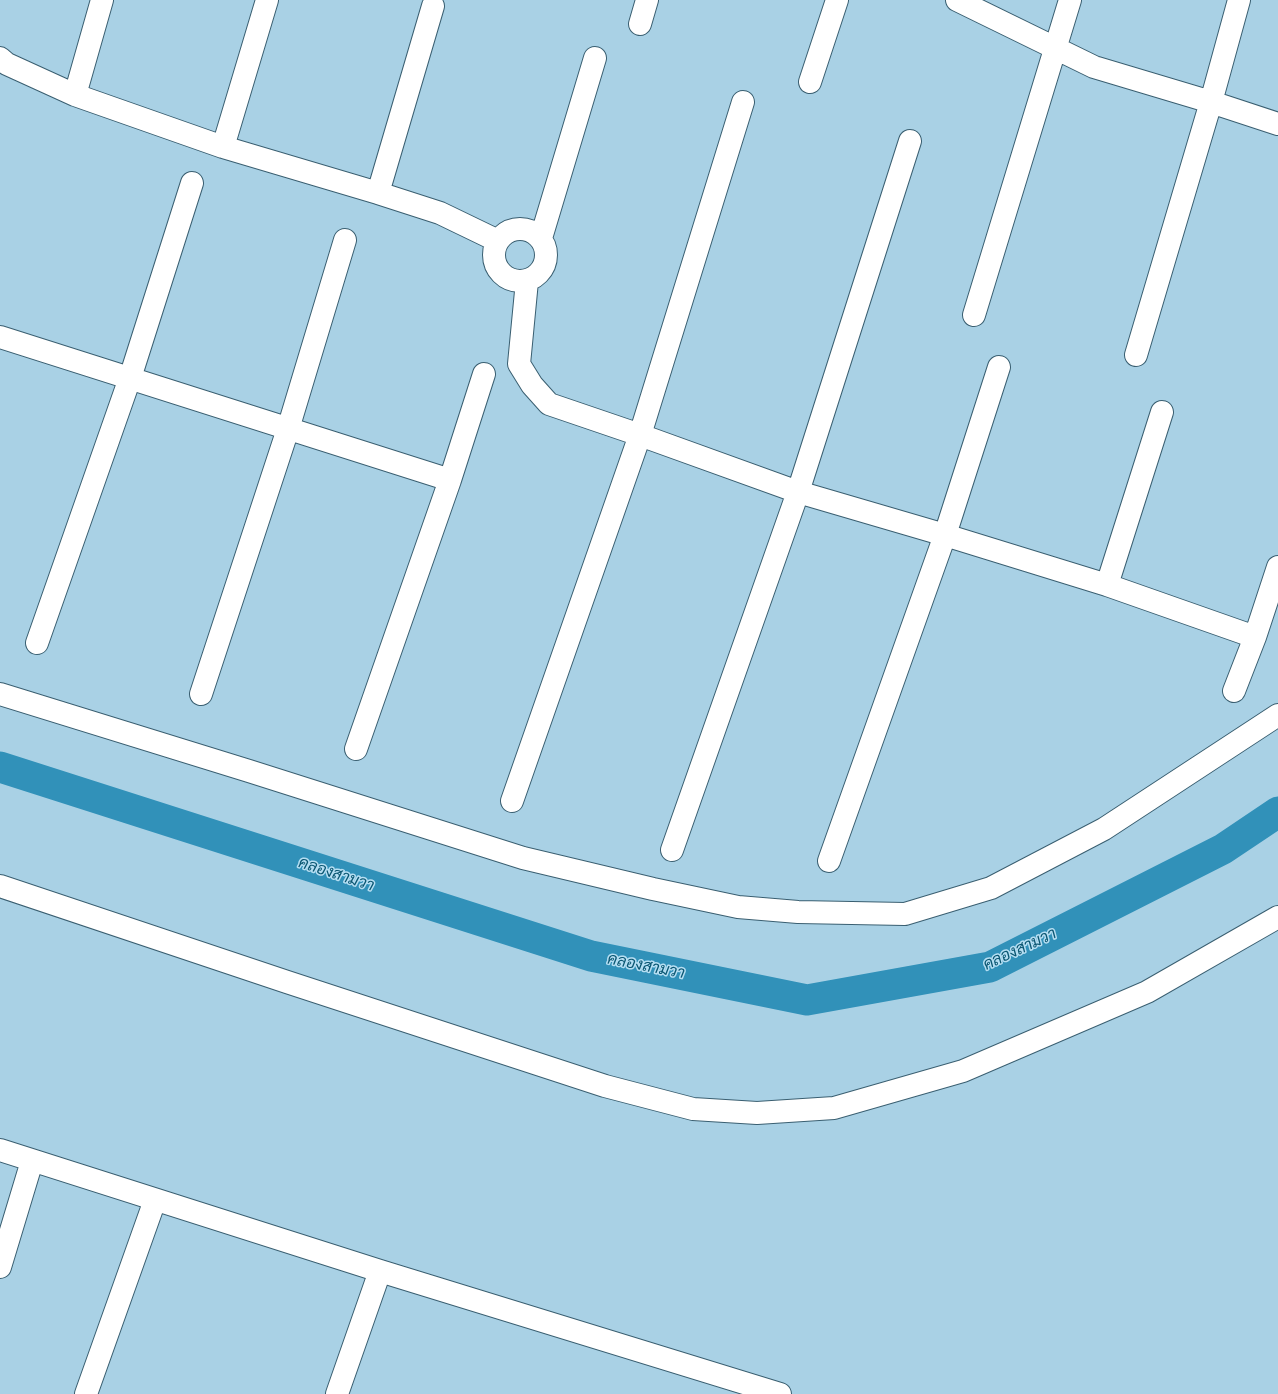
<!DOCTYPE html>
<html>
<head>
<meta charset="utf-8">
<style>
  body { margin:0 }
  canvas { display:block; background:#a9d1e5 }
</style>
</head>
<body>
<canvas width="1278" height="1394"></canvas>
<script>
const ctx = document.querySelector('canvas').getContext('2d');
ctx.lineJoin = 'round';
function stroke(path, color, width, dash) { ctx.strokeStyle = color; ctx.lineWidth = width; ctx.lineCap = dash ? 'butt' : 'round'; ctx.setLineDash(dash || []); ctx.stroke(path); }
function drawText(font, color, halo, rows, align = 'center') {
  ctx.font = font + ' "Titillium Web",Sarabun,sans-serif'; ctx.lineWidth = 3; ctx.setLineDash([]); ctx.textBaseline = 'middle'; ctx.strokeStyle = halo; ctx.fillStyle = color; for (const [text, x, y, turn = 0] of rows) {
    ctx.save(); ctx.translate(x, y); ctx.rotate((+turn || 0) * Math.PI / 180); ctx.textAlign = isNaN(turn) ? turn : align; if (halo) ctx.strokeText(text, 0, 0); ctx.fillText(text, 0, 0); ctx.restore();
  }
}
const canal = new Path2D(`
  M0 767 591 956 807 1000 990 967 1223 849 1278 812`);
const minor = new Path2D(`
  M957 0 1094 67 1211 102 1278 124
  M640 24 647 0
  M0 58 7 64 75 95 223 147 378 193 440 213 498 241
  M810 82 837 0
  M75 95 102 0
  M223 147 267 0
  M378 193 433 6
  M494 255a26 26 0 1 1 52 0a26 26 0 1 1-52 0Z
  M541 238 595 58
  M527 281 519 364 532 385 549 404 640 435 798 492 945 535 1107 585 1255 637 1278 567
  M974 315 1070 0
  M0 337 450 480 356 749
  M1136 355 1211 102 1239 0
  M450 480 484 374
  M1107 585 1162 412
  M37 643 130 378 192 183
  M1234 691 1255 637
  M0 694 249 771 523 858 653 889 738 907 798 912 905 914 991 888 1104 829 1278 715
  M201 694 288 429 345 240
  M512 801 640 435 743 102
  M672 850 798 492 910 141
  M829 861 945 535 999 367
  M0 886 287 982 605 1086 693 1109 757 1113 834 1108 963 1071 1147 992 1278 917
  M0 1150 380 1271 780 1394
  M0 1267 32 1161
  M86 1394 155 1200
  M337 1394 380 1271`);
const waterNames = [
  ["คลองสามวา",336,875,18],
  ["คลองสามวา",1020,950,-25],
  ["คลองสามวา",646,967,11]
];
stroke(canal, '#3191b9', 31);
stroke(minor, '#3a5f71', 24);
stroke(minor, '#fff', 22);
drawText('italic 16px', '#0b5773', '#b5def2', waterNames);
</script>
</body>
</html>
